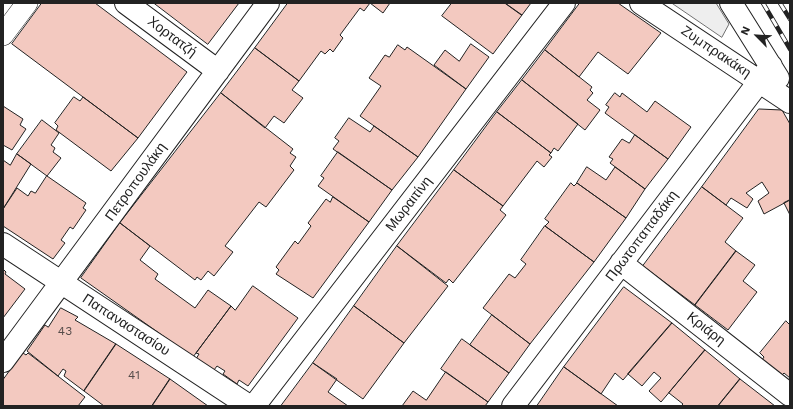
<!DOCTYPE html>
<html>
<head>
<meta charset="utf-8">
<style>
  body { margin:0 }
  #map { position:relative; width:793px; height:409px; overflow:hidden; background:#fff; font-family:"Work Sans",sans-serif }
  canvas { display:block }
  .frame { position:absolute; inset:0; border:4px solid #222; pointer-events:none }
  .north { position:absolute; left:737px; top:16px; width:40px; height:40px; -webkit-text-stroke:3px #fff; paint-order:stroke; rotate:294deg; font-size:11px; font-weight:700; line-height:16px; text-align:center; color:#222 }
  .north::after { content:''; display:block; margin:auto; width:14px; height:18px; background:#222; clip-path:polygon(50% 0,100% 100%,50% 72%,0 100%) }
</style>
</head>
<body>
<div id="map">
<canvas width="793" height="409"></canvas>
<div class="frame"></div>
<div class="north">N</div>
</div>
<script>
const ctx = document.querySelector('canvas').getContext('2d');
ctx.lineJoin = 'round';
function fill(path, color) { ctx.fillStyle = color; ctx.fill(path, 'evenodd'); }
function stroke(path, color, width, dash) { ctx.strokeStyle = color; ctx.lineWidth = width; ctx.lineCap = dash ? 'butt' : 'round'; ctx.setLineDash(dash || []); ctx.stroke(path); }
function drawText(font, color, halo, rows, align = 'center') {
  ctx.font = font + ' "Work Sans",sans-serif'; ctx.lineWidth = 3; ctx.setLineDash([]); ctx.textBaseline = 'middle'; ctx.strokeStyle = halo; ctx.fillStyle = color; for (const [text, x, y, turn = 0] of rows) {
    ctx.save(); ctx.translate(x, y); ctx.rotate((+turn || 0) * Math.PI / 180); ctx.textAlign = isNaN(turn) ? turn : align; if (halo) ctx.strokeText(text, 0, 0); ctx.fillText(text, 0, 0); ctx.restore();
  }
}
const green = new Path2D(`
  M672 3H716L729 24 722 37Z`);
const building = new Path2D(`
  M42 3H95L187 72 138 138 12 44Z
  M154 3H239L208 44Z
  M288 3H390L383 13 370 3 364 11 360 8 340 35 343 38 333 52 330 49 325 54 321 51 299 81 255 48Z
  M452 3H505L522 15 493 54 442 16Z
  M505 3H531L522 15Z
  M580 3H618L661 33 628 74 598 52 579 77 545 50Z
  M471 44 489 57 466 89 434 65 445 50 459 61Z
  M398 45 405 50 407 47 466 89 418 157 360 116 381 86 369 78 385 55 389 57Z
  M255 48 299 81 292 90 303 98 284 123 274 116 265 128 221 93Z
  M545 50 592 87 590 90 593 93 587 100 600 110 585 130 522 80Z
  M522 80 578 124 558 151 554 148 551 153 497 112Z
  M221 93 293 149 290 153 296 157 290 166 294 170 266 207 259 202 225 246 233 252 214 276 208 271 201 280 197 277 195 280 120 223Z
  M615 93 620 97 622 93 647 112 655 101 691 127 668 159 605 113 609 107 606 105Z
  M74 97 80 101 83 97 138 138 111 171 56 130 58 126 55 123Z
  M3 106 23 119 20 125 26 129 12 150 3 145Z
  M759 109 782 110 790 124V200L764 214 758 201 769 193 762 182 746 193 753 199 747 208 731 198 726 205 702 187Z
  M497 112 551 153 549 155 552 157 544 167 537 161 503 206 454 170Z
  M349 118 370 132 374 126 418 157 392 190 333 149 339 141 335 138Z
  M42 120 59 133 51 145 55 148 53 152 61 158 47 176 17 154Z
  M635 135 668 159 645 189 610 163 613 159 609 157 622 139 629 143Z
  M338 152 392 190 369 222 318 186 324 178 321 176Z
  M17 154 31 164 3 209V160L10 165Z
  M587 167 606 180 615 167 645 189 626 218 577 183Z
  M454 170 503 206 500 210 506 215 453 283 449 279 446 283 397 246Z
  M47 176 86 203 83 208 86 210 73 229 70 227 61 240 65 243 53 259 3 226V209L17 188 28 196 31 191 35 193Z
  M571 183 574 186 577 183 626 218 594 262 545 226 549 222 545 219Z
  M702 187 743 218 725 242 736 251 695 305 643 266Z
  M333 197 369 222 313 298 276 274 279 270 276 267 295 241 298 244 311 226 308 223 326 199 330 202Z
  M790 200V215L784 203Z
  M120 223 150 246 140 260 158 274 155 279 195 308 208 290 231 306 193 357 81 278Z
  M545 226 594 262 530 344 483 308 509 274 515 278 526 264 521 260Z
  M397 246 448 286 404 343 354 306Z
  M736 251 755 265 743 281 757 292 728 330 695 305Z
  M3 269 6 272 5 274 25 289 3 318Z
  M253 286 298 318 248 386 239 380 237 384 223 374 225 371 217 366 214 370 196 359 199 354 196 353 231 306 235 310Z
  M624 287 672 323 623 380 615 373 601 394 564 367Z
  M354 306 404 343 363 399 313 363Z
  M61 308 78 317 75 320 116 344 84 391 64 376 66 371 63 369 58 376 27 351 45 325 48 327Z
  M492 315 530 344 509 373 470 345Z
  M786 321 790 325V378L784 373 782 375 762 360 764 357 760 353Z
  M672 323 705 350 661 402 649 391 661 378 654 372 642 386 628 374Z
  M462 339 509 373 488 402 441 369Z
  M116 344 170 379 152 406H104L84 391Z
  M705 350 740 379 718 406H681L683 404 669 393Z
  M23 353 26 355 28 353 85 397 78 406H3V380Z
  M313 363 337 379 328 392 348 406H281Z
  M564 367 618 406H537Z
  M446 372 488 402 485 406H402L413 391 426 400Z
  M170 379 208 406H152Z
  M740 379 775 406H718Z`);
const pedestrian = new Path2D(`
  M3 35 27 3`);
const minor = new Path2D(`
  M126 3 218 71
  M641 3 790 102
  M731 3 778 78
  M3 244 249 406
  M621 263 790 395
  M3 361 268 3
  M254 406 564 3
  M513 406 771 66`);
const rail = new Path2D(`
  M763 3 790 49
  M780 3 790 19`);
const numberNames = [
  ["43",65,331],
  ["41",134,375]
];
const streetNames = [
  ["Χορτατζή",172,37,37],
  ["Ζυμπρακάκη",716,52,34],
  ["Πετροπουλάκη",136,182,-54],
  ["Μωραιτίνη",409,204,-52],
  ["Πρωτοπαπαδάκη",642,236,-53],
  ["Παπαναστασίου",126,325,33],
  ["Κριάρη",706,329,38]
];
fill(green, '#eee');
stroke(green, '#6f6f6f', 1);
fill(building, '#f3c9c0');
stroke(building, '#222', 1);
stroke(pedestrian, '#222', 22);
stroke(minor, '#222', 24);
stroke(pedestrian, '#fff', 21);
stroke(minor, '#fff', 22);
stroke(rail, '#222', 4.5);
stroke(rail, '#fff', 3, [9]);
drawText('12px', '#564c4a', null, numberNames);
drawText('14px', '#222', '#fff', streetNames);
</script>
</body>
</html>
